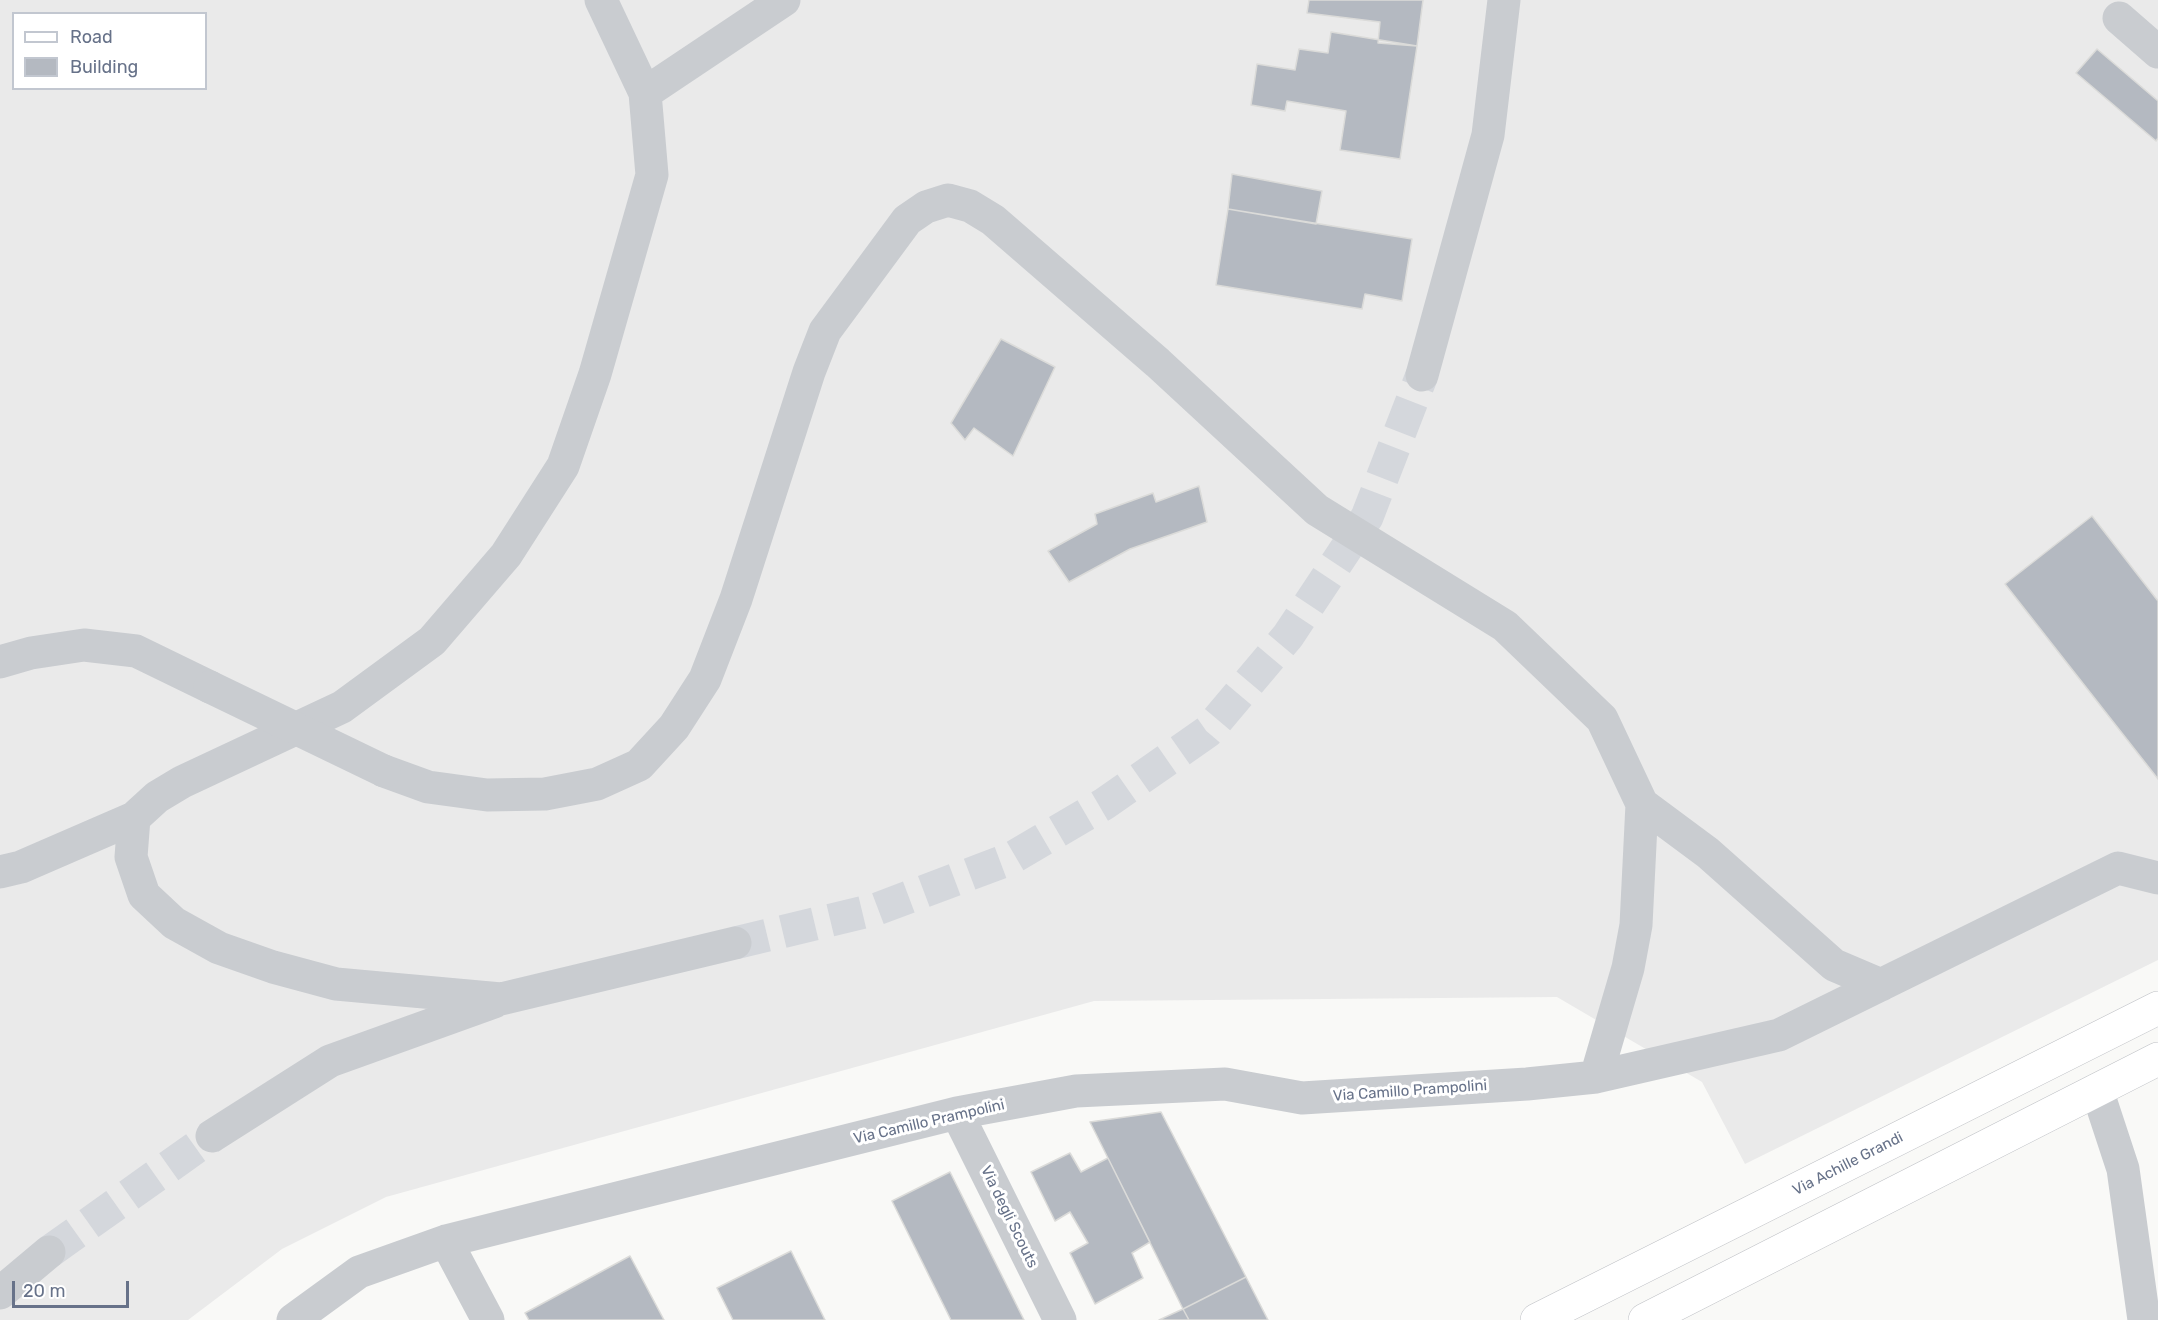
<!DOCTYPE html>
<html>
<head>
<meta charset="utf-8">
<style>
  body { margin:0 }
  #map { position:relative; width:2158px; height:1320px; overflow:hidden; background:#f9f9f7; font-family:Rubik,sans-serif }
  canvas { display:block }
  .legend { position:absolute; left:12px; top:12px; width:195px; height:78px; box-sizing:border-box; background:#fff; border:2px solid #c2c7d0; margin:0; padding:8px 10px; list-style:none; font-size:18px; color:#677289 }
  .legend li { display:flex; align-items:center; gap:12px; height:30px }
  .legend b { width:30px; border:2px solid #c2c7d0 }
  .scale { position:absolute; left:12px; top:1281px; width:117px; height:27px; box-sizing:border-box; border:3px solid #677289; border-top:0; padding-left:8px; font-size:18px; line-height:21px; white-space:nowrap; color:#677289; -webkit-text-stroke:4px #fff; paint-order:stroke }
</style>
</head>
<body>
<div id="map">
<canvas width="2158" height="1320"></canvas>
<ul class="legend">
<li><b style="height:8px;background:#fff"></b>Road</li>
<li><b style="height:16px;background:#b4b9c1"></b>Building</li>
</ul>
<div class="scale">20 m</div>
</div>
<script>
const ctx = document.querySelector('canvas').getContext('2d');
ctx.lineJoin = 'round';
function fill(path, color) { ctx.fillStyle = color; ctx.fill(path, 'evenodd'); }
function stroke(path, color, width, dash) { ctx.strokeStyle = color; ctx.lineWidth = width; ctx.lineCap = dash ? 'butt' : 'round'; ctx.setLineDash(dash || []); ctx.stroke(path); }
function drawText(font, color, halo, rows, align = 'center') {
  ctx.font = font + ' Rubik,sans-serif'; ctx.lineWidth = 6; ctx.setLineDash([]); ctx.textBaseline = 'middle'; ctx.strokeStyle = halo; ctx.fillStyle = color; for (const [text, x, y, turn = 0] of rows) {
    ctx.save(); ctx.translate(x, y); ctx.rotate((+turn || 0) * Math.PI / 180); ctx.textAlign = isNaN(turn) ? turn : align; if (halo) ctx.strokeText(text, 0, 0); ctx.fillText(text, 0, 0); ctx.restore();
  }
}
const built = new Path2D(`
  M0 0H2158V960L1745 1164 1702 1082 1557 997 1094 1001 386 1197 282 1249 188 1320H0ZM14 14H206V88H14Z`);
const building = new Path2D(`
  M1309 0H1423L1417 46 1378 43 1380 22 1307 13Z
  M1331 32 1417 46 1400 159 1340 150 1346 111 1287 101 1285 111 1251 105 1257 64 1295 70 1299 49 1328 53Z
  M2097 49 2158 101V138L2156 141 2076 73Z
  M1232 174 1322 191 1316 224 1228 209Z
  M1228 209 1412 239 1402 301 1365 294 1362 309 1216 285Z
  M1001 339 1055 367 1013 456 974 428 965 440 951 423Z
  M1199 486 1207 522 1130 549 1069 582 1048 551 1097 524 1095 514 1153 493 1156 502Z
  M2092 516 2158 601V779L2005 584Z
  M1161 1112 1246 1277 1183 1309 1090 1122Z
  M1070 1153 1081 1172 1108 1158 1150 1242 1132 1253 1143 1278 1095 1304 1070 1253 1088 1243 1070 1212 1055 1221 1031 1172Z
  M950 1172 1024 1320H951L892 1201Z
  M791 1251 825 1320H733L717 1288Z
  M630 1256 664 1320H529L525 1313Z
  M1246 1277 1268 1320H1189L1183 1309Z
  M1183 1309 1189 1320H1159Z`);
const minorTunnel = new Path2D(`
  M735 943 877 909 1010 859 1104 804 1207 732 1288 636 1367 517 1422 375
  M49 1252 212 1136`);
const minor = new Path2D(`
  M601 0 645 93 652 175 595 374 563 466 506 555 432 641 342 707 182 782 157 797 134 818 131 857 144 895 174 923 219 948 273 967 336 984 501 999 735 943
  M2119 18 2158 52
  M645 93 784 0
  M1422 375 1488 135 1504 0
  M0 662 31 653 84 645 136 651 210 687
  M384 771 428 787 487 795 545 794 597 784 639 765 674 727 705 679 736 599 809 372 825 331 907 220 926 207 948 200 970 206 993 220 1158 363 1317 510 1505 626 1602 719 1642 804 1636 925 1628 968 1596 1077
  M1642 804 1708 853 1834 965 1881 985
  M0 872 21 867 134 818
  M2097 1090 2123 1169 2144 1320
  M957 1113 1060 1320
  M212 1136 330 1061 494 1002
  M446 1241 488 1320
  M0 1293 49 1252
  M293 1320 359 1272 446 1241 957 1113 1076 1091 1225 1084 1302 1098 1527 1084 1596 1077 1779 1035 2118 868 2158 878`);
const major = new Path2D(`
  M1537 1320 2158 1008
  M1645 1320 2158 1059`);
const minorBridge = new Path2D(`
  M210 687 384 771`);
const streetNames = [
  ["Via Camillo Prampolini",1410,1091,-4],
  ["Via Camillo Prampolini",929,1122,-13],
  ["Via Achille Grandi",1848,1164,-27],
  ["Via degli Scouts",1009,1217,64]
];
fill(built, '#eaeaea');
fill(building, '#b4b9c1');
stroke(building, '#dbdbd9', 1.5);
stroke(minorTunnel, '#d4d7dc', 33, [33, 16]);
stroke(major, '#bec0c5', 34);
stroke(minor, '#c9ccd0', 33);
stroke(major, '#fff', 33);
stroke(minorBridge, '#c9ccd0', 33);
drawText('15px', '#677289', '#fff', streetNames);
</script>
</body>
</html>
